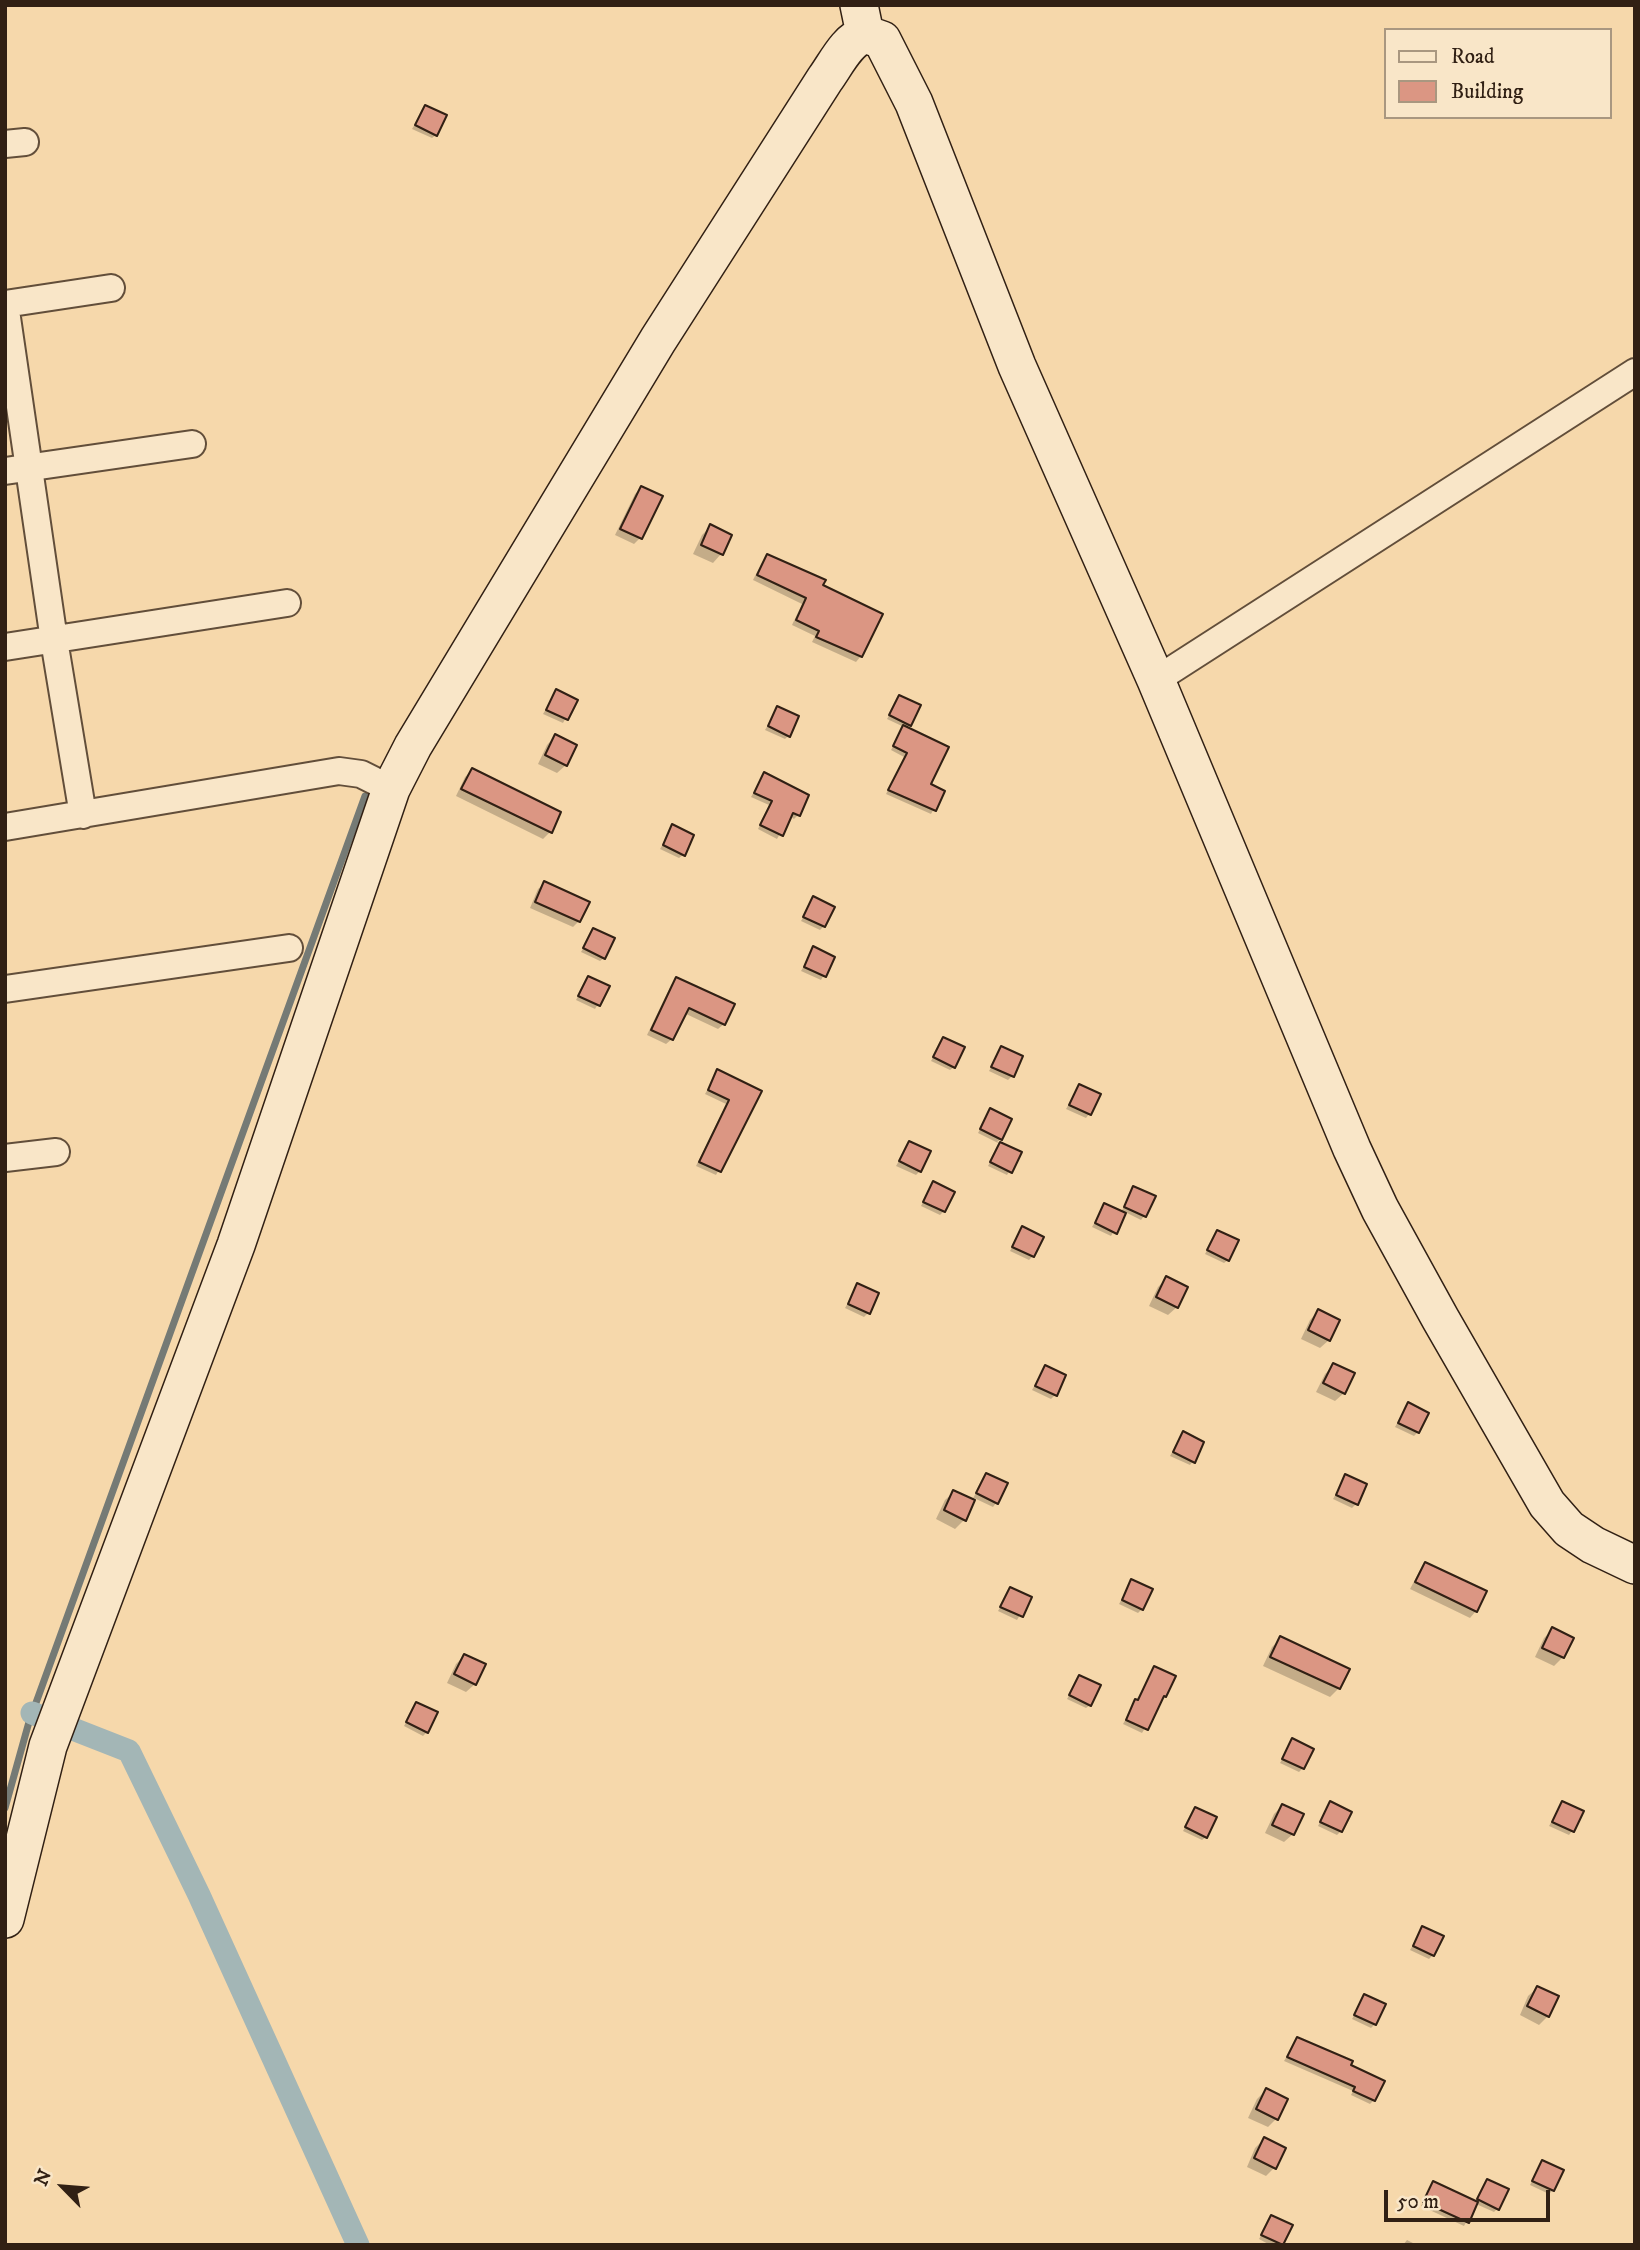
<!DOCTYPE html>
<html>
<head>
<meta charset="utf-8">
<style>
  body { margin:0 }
  #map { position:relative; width:1640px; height:2250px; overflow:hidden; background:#f6d8ab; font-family:"IM FELL DW Pica",serif }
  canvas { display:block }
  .frame { position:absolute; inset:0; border:7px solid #312014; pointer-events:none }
  .legend { position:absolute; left:1384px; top:28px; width:228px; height:91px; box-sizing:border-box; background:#f9e6c8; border:2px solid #a99780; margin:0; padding:9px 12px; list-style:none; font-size:21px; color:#312014 }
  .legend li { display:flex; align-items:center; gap:14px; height:35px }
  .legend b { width:35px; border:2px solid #a99780 }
  .north { position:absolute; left:28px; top:2152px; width:70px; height:70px; -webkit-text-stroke:5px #f9e6c8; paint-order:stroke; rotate:295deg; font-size:19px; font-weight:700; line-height:28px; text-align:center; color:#312014 }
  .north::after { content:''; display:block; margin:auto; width:24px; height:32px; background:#312014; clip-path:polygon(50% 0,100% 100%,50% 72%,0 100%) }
  .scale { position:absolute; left:1384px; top:2190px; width:166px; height:32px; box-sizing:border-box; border:4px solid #312014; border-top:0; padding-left:9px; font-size:21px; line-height:24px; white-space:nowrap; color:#312014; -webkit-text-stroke:5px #f9e6c8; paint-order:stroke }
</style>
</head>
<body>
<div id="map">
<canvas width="1640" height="2250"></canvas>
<div class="frame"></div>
<ul class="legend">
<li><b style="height:9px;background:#f9e6c8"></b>Road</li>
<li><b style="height:19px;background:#db9683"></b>Building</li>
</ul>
<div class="north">N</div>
<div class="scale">50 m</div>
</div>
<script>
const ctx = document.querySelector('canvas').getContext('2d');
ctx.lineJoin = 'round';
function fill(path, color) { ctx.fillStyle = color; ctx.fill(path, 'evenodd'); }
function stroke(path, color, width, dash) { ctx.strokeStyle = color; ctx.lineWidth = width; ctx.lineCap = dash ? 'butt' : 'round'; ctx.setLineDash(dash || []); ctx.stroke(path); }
const shadow = new Path2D(`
  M425 107 436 135 432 138 412 129Z
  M641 488 640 538 634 544 615 535 635 494Z
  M711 526 730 535 721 554 713 563 693 554 702 535Z
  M767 556 821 586 861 656 856 662 812 642 815 636 792 625 802 604 753 580 762 562Z
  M556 692 575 701 563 723 543 714Z
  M899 697 910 725 906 728 929 785 943 792 931 814 886 794 904 757 891 750 904 727 887 719Z
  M778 708 788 736 785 739 765 730Z
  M555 736 566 765 557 773 538 764 547 745Z
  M472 770 559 813 550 832 543 839 456 796 465 777Z
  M764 774 798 815 794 819 790 816 777 839 758 829 769 805 751 797Z
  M673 827 683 855 679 858 660 849Z
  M545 883 579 921 573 927 530 908 538 889Z
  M814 899 824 926 820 930 801 921Z
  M594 930 604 958 600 961 581 952Z
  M814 949 833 958 821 980 801 971Z
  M588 978 608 987 595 1009 576 1000Z
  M676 979 724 1024 718 1029 684 1013 672 1039 666 1044 647 1035 671 985Z
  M943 1039 954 1067 950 1070 931 1061Z
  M1002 1048 1012 1076 1008 1080 989 1071Z
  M718 1071 760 1092 716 1175 696 1166 726 1104 705 1094Z
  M1079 1086 1089 1114 1086 1118 1066 1109Z
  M990 1111 1001 1139 997 1142 1020 1153 1007 1175 988 1166 1000 1144 978 1133Z
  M909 1143 920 1171 916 1175 896 1166Z
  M933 1183 944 1211 940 1215 921 1206Z
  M1134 1188 1144 1216 1141 1220 1125 1212 1111 1236 1092 1227 1105 1205 1121 1212Z
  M1022 1228 1033 1256 1029 1260 1010 1251Z
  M1217 1232 1228 1260 1224 1263 1205 1254Z
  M1167 1278 1177 1307 1168 1315 1149 1306 1158 1287Z
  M858 1285 868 1313 864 1317 845 1308Z
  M1318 1311 1329 1340 1320 1348 1301 1339 1310 1320Z
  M1334 1365 1344 1393 1335 1401 1316 1392 1325 1374Z
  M1045 1367 1055 1395 1051 1399 1032 1390Z
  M1408 1404 1418 1432 1414 1436 1395 1427Z
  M1183 1433 1193 1461 1190 1465 1170 1456Z
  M986 1475 996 1503 993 1507 974 1498 964 1520 955 1529 936 1519 945 1500 954 1492 972 1500Z
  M1346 1476 1356 1504 1352 1508 1333 1499Z
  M1426 1564 1476 1611 1470 1618 1410 1589 1420 1570Z
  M1132 1581 1142 1609 1138 1613 1119 1604Z
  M1011 1589 1030 1598 1017 1620 998 1611Z
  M1553 1629 1563 1657 1554 1666 1535 1657 1544 1638Z
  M1281 1638 1339 1688 1330 1697 1263 1666 1272 1647Z
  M464 1656 475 1684 466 1692 447 1683 456 1664Z
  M1154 1668 1165 1696 1142 1733 1123 1724Z
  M1079 1677 1090 1705 1086 1708 1067 1699Z
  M416 1704 427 1732 423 1736 404 1726Z
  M1293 1740 1303 1768 1299 1772 1280 1763Z
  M1330 1803 1341 1831 1337 1835 1318 1826Z
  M1562 1803 1572 1831 1569 1835 1549 1826Z
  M1282 1806 1293 1834 1284 1842 1265 1833 1274 1814Z
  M1196 1809 1206 1837 1202 1840 1183 1831Z
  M1423 1928 1433 1955 1429 1959 1410 1950Z
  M1537 1988 1548 2016 1539 2025 1520 2015 1528 1996Z
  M1365 1996 1375 2024 1371 2028 1352 2019Z
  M1297 2039 1374 2100 1370 2104 1351 2095 1353 2091 1284 2061Z
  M1266 2090 1276 2119 1268 2127 1248 2118 1257 2099Z
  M1264 2139 1274 2168 1266 2176 1247 2167 1255 2148Z
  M1542 2162 1553 2190 1549 2194 1530 2185Z
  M1488 2181 1498 2208 1494 2212 1476 2204 1464 2226 1421 2206 1433 2183 1475 2203Z
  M1271 2217 1291 2226 1281 2245H1270L1259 2239Z
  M1407 2240 1417 2245H1403Z`);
const stream = new Path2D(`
  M5 1808 29 1722 365 796`);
const canal = new Path2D(`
  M32 1713 129 1751 199 1895 358 2245`);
const building = new Path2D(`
  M425 105 447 115 437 136 415 125Z
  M641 486 663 496 642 539 620 529Z
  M710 524 732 535 723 555 701 545Z
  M767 554 826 580 823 585 883 614 862 657 816 637 819 631 796 620 806 598 757 575Z
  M556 689 578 700 568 720 546 710Z
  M899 695 921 705 911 726 889 715Z
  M777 706 799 716 790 737 768 726Z
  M903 725 949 747 931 784 945 791 936 811 888 790 907 753 893 746Z
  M555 734 577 745 567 766 545 755Z
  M472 768 561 812 552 833 461 789Z
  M764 772 809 795 800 816 793 813 783 836 760 825 772 801 754 793Z
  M672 824 694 835 685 856 663 845Z
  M544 881 590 902 580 922 535 902Z
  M813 896 835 907 825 927 803 917Z
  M593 928 615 938 605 959 583 948Z
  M813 946 835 957 826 977 804 967Z
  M588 976 610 986 600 1006 578 996Z
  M676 977 735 1004 725 1025 689 1008 673 1040 651 1030Z
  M943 1037 965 1047 955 1068 933 1057Z
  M1001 1046 1023 1056 1014 1077 991 1067Z
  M717 1069 762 1091 721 1172 699 1162 729 1100 708 1090Z
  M1079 1084 1101 1094 1091 1115 1069 1105Z
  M990 1108 1012 1119 1002 1140 980 1129Z
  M909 1141 931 1151 921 1172 899 1161Z
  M1000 1142 1022 1152 1012 1173 990 1162Z
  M933 1181 955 1192 945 1212 923 1202Z
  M1133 1186 1156 1196 1146 1217 1124 1207Z
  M1104 1203 1126 1213 1117 1234 1095 1223Z
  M1022 1226 1044 1237 1034 1257 1012 1247Z
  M1217 1230 1239 1240 1229 1261 1207 1250Z
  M1166 1276 1188 1287 1178 1308 1156 1297Z
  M857 1283 879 1293 870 1314 848 1304Z
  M1318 1309 1340 1320 1330 1341 1308 1330Z
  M1333 1363 1355 1373 1345 1394 1323 1383Z
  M1045 1365 1066 1375 1057 1396 1035 1386Z
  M1408 1402 1429 1413 1419 1433 1398 1423Z
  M1183 1431 1204 1442 1195 1463 1173 1452Z
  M986 1473 1008 1483 998 1504 976 1493Z
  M1345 1474 1367 1484 1358 1505 1336 1495Z
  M953 1490 975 1500 966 1521 944 1510Z
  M1425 1562 1487 1591 1477 1612 1415 1582Z
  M1131 1579 1153 1589 1143 1610 1122 1600Z
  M1010 1587 1032 1597 1023 1617 1000 1607Z
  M1552 1627 1574 1638 1564 1658 1542 1648Z
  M1280 1636 1350 1669 1340 1689 1270 1657Z
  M464 1654 486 1664 476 1685 454 1674Z
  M1154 1666 1176 1676 1166 1697 1164 1696 1148 1730 1126 1720 1135 1699 1138 1700Z
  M1079 1675 1101 1685 1091 1706 1069 1695Z
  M416 1702 438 1712 428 1733 406 1722Z
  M1292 1738 1314 1749 1304 1769 1282 1759Z
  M1330 1801 1352 1812 1342 1832 1320 1822Z
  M1562 1801 1584 1811 1574 1832 1552 1822Z
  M1282 1804 1304 1814 1294 1835 1272 1825Z
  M1195 1807 1217 1817 1207 1838 1185 1827Z
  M1422 1926 1444 1936 1434 1956 1413 1946Z
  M1537 1986 1559 1996 1549 2017 1527 2006Z
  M1364 1994 1386 2004 1376 2025 1354 2015Z
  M1297 2037 1353 2061 1351 2065 1385 2081 1375 2101 1353 2091 1355 2087 1287 2057Z
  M1266 2088 1288 2099 1278 2120 1256 2109Z
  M1264 2137 1286 2148 1276 2169 1254 2158Z
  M1542 2160 1564 2170 1554 2191 1532 2181Z
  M1487 2179 1509 2189 1499 2210 1477 2199Z
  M1433 2181 1478 2202 1469 2223 1423 2202Z
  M1271 2215 1293 2225 1283 2245 1261 2235Z`);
const minor = new Path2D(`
  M5 144 25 142
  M5 304 54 640 83 815
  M5 304 111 288
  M5 471 192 444
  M5 647 287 603
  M1156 680 1635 372
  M5 827 339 771 361 774 391 789
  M5 989 289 948
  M5 1158 56 1152`);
const secondary = new Path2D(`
  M865 34 882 40 914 103 1017 366 1156 680 1352 1149 1380 1209 1440 1318 1547 1504 1569 1529 1593 1545 1635 1565
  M5 1919 48 1746 236 1245 391 789 413 746 658 340 825 79C836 64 847 40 865 34L859 5`);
fill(shadow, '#0003');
stroke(stream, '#757a75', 7);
stroke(canal, '#a3b6b6', 23);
fill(building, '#db9683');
stroke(building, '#312014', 2);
stroke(minor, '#624e3a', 30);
stroke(secondary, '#312014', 40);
stroke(minor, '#f9e6c8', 26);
stroke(secondary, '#f9e6c8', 37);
</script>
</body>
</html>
